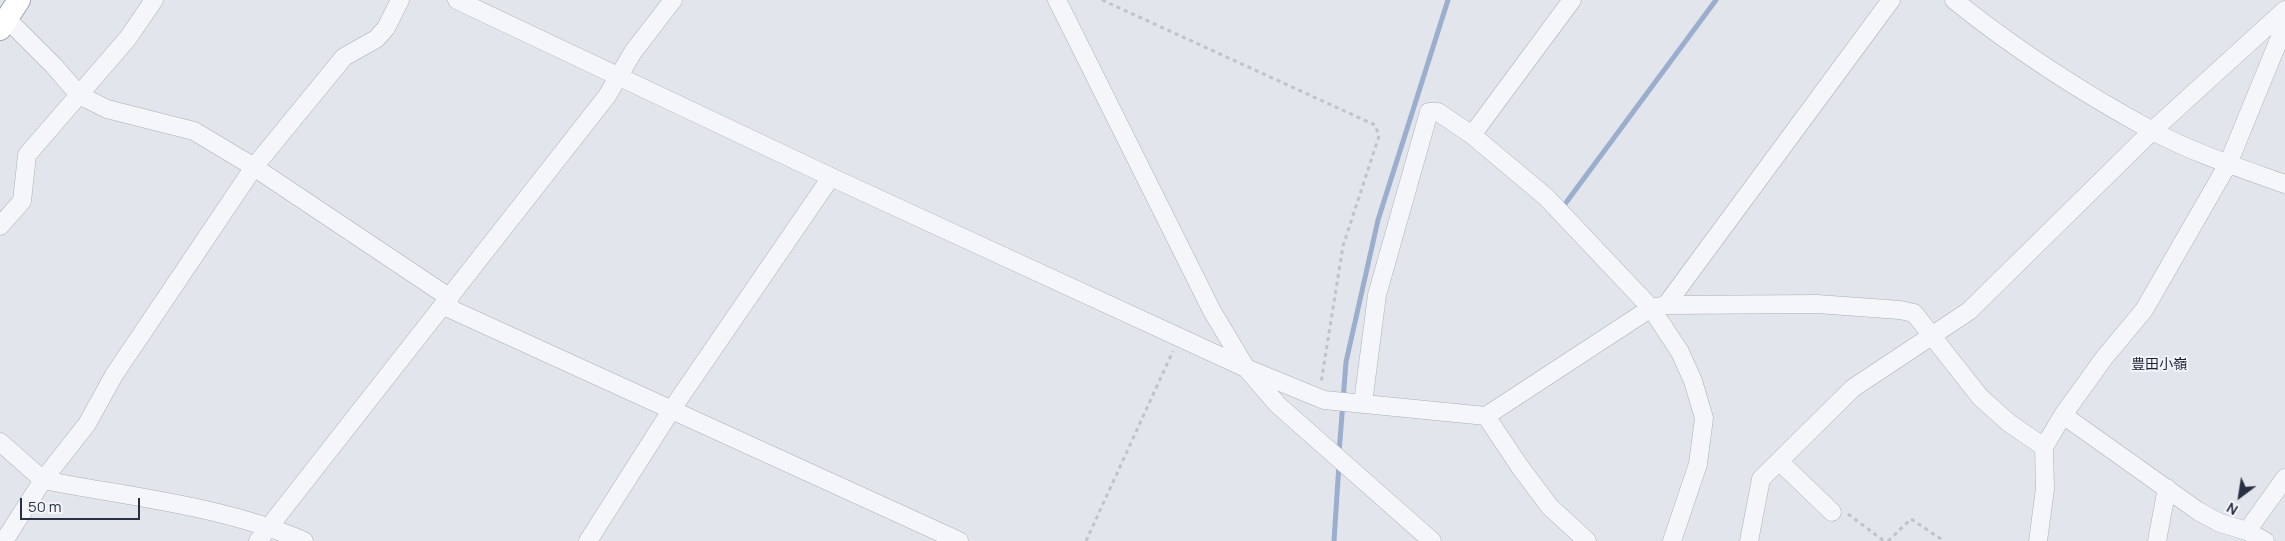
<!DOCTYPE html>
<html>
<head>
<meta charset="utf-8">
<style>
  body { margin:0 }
  #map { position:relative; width:2285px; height:541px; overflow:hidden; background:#e2e5eb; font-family:Manrope,sans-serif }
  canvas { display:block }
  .north { position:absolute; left:2215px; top:471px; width:50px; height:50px; -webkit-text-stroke:4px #f2f4f8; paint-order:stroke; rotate:211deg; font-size:14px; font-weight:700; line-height:20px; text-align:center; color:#293044 }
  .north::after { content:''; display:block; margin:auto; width:18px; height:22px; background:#293044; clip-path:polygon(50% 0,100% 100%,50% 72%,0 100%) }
  .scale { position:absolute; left:20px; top:498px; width:120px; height:22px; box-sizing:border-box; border:2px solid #293044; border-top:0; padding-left:6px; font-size:15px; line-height:18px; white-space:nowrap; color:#293044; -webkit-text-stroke:4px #f2f4f8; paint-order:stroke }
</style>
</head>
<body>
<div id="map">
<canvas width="2285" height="541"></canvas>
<div class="north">N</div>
<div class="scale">50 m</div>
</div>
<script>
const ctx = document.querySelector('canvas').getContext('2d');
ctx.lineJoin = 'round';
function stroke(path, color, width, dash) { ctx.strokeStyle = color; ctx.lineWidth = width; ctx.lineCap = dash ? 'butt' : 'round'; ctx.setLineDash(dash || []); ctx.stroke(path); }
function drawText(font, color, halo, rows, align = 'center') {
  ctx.font = font + ' Manrope,"Noto Sans JP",sans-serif'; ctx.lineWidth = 4; ctx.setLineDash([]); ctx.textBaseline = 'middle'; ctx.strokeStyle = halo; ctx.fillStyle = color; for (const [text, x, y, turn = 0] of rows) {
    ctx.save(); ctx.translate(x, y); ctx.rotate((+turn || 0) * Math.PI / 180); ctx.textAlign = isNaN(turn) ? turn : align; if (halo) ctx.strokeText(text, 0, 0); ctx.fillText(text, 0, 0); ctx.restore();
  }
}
const stream = new Path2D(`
  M1565 204 1716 0
  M1339 453 1346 362 1378 220 1448 0
  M1334 541 1339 464`);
const path = new Path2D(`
  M1102 0 1375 125 1379 136 1343 246 1321 383
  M1848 514 1884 541
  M1086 541 1173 351
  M1888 541 1911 519 1944 541`);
const minor = new Path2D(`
  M457 0 831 177 1246 368 1324 400 1486 416 1651 308 1666 305 1891 0
  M1057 0 1212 311 1246 368 1278 405 1432 541
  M1572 0 1472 135 1546 197 1651 308 1680 352 1693 381 1704 418 1698 464 1672 541
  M1954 0C2015 49 2081 92 2151 130 2193 153 2240 168 2285 184
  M7 19 54 66 79 95 107 109 194 131 254 167 450 298
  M0 226 22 201 27 155 128 38 154 0
  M1666 305 1817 304 1900 310 1914 313 1980 397 2009 423 2044 447
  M444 306 959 541
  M1363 403 1377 295 1429 112H1438L1472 135
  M2063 415 2198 511 2220 523 2247 531 2265 541
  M1486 416 1520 467 1550 507 1587 541
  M0 442 43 480 4 541
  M1779 461 1832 512
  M2247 531 2285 478
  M258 541 607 96 633 52 673 0
  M304 541C223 506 130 497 43 480L87 424 114 375 254 167 344 57 376 39 386 28 400 0
  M588 541 672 409 831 177
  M1749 541 1761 479 1853 388 1969 311 2152 131 2285 10
  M2038 541 2045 489 2044 447 2063 415 2104 358 2144 310 2228 164 2285 25
  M2157 541 2167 488`);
const major = new Path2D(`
  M0 29 19 0`);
const neighbourhoodNames = [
  ["豊田小嶺",2159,365]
];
stroke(stream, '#9caecd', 5);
stroke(minor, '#aaafb9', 19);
stroke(major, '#a1a7b8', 24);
stroke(path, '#c0c3ca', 3, [4, 4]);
stroke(minor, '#f5f6f9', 18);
stroke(major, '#fff', 22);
drawText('14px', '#1b2135', '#f2f4f8', neighbourhoodNames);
</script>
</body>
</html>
